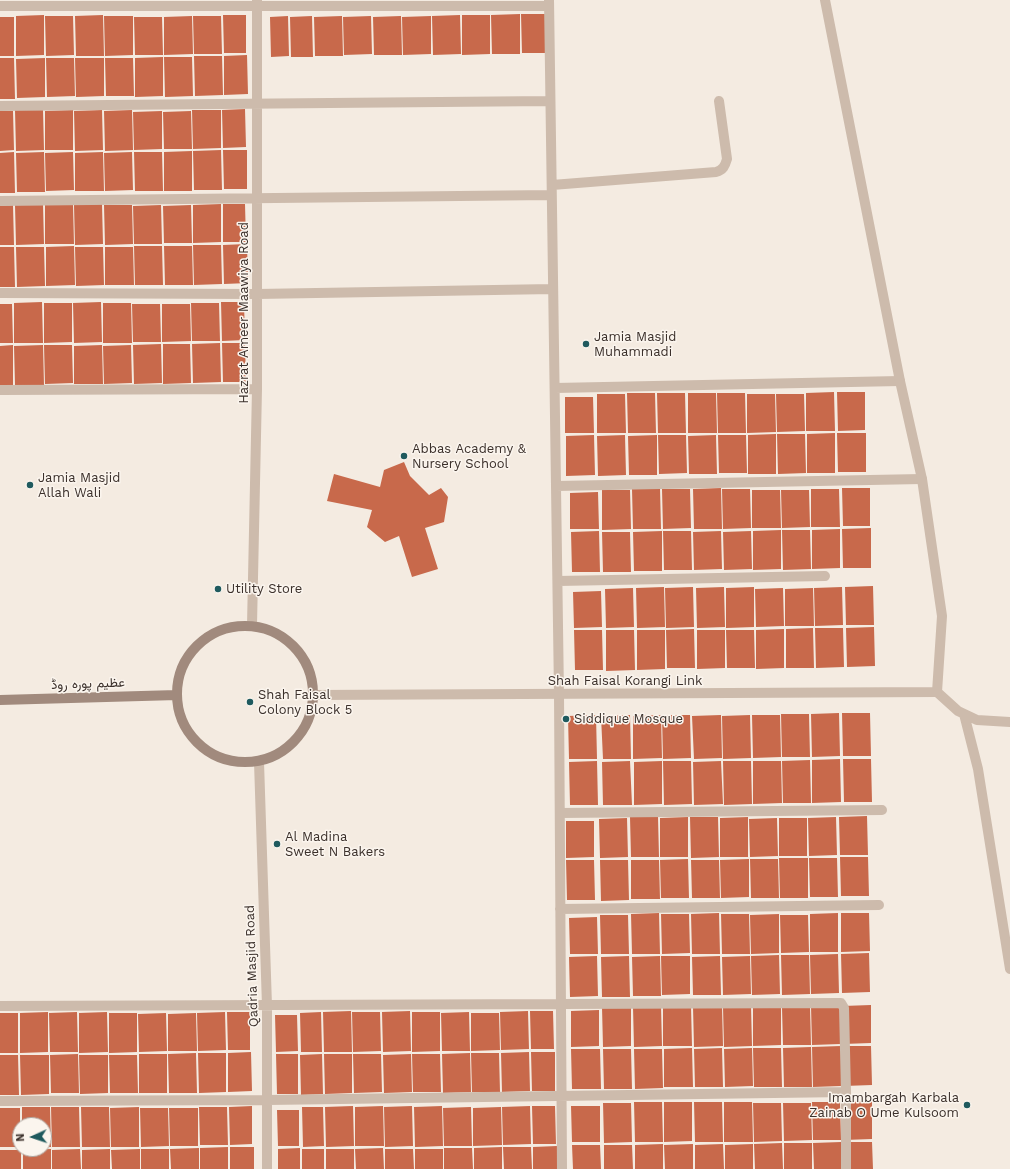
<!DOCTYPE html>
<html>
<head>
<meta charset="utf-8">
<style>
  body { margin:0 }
  #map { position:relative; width:1010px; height:1169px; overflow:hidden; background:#f4ebe1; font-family:"Work Sans",sans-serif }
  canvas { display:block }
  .north { position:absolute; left:12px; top:1117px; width:40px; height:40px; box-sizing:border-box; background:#fbf5ee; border:1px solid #aea6a0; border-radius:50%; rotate:267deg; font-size:11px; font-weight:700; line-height:16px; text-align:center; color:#3b302b }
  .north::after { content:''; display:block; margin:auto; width:14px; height:18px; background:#1f5a5e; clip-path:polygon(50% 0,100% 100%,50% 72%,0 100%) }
</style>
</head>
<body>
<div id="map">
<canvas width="1010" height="1169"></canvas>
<div class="north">N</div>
</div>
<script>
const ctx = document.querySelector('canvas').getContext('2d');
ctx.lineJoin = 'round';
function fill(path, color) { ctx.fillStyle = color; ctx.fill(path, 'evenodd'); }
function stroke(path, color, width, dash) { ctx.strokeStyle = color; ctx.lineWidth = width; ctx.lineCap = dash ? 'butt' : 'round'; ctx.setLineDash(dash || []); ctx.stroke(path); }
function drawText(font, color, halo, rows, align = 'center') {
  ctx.font = font + ' "Work Sans",Vazirmatn,sans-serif'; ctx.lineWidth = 3; ctx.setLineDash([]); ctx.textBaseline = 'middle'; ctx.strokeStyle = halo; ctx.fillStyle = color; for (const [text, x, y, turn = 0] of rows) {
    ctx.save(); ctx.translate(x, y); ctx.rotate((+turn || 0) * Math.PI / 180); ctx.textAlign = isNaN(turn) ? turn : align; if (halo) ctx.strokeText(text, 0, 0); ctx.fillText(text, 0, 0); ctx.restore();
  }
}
const building = new Path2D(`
  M520 14V54H492L491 15Z
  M521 14H545V53H522Z
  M44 15V55L16 56V16Z
  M103 15 104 56H76L75 16Z
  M223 15H246V53H224Z
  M460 15 461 54 433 55 432 16Z
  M462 15H490V54L462 55Z
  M45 16H73L74 55 46 56Z
  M104 16H133V55L105 56Z
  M192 16 193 54 164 55V17Z
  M193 16H221L222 54H194Z
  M288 16 289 56 271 57 270 17Z
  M312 16 313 57H291L290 17Z
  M342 16 343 56H315L314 17Z
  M371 16 372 54 344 55 343 17Z
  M401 16 402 55H374L373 17Z
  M431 16V54L403 55 402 17Z
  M0 17H14V56H0Z
  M134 17H162L163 55H135Z
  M247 55 248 94 224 95V56Z
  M194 56H222L223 95 195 96Z
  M163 57V96L135 97V58Z
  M164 57H192L193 96 165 97Z
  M0 58H14L15 99H0Z
  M45 58V97L17 98 16 59Z
  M46 58H74L75 96 47 97Z
  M75 58H104V96L76 97Z
  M105 58H133L134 96H106Z
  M245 109 246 147 223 148 222 110Z
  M15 110H43L44 150 16 151Z
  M73 110V150H45V111Z
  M102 110 103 150 75 151 74 111Z
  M132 110 133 150 105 151 104 111Z
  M192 110H221V148L193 149Z
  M0 111H13L14 150 0 151Z
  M162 111V149L134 150 133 112Z
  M191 111 192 149H164L163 112Z
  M221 150 222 190H194L193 151Z
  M223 150H247V189H224Z
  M192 151V191H164V152Z
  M14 152 15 193H0V153Z
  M44 152 45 192H17L16 153Z
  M73 152 74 190 46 191 45 153Z
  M103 152 104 191H75V153Z
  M132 152 133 190 105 191 104 153Z
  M134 152H162L163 191H135Z
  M43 204 44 244 16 245 15 205Z
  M102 204 103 244 75 245 74 205Z
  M221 204V242L193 243V205Z
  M223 204H245L246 242H223Z
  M13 205 14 245H0V206Z
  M45 205H73L74 244H45Z
  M104 205H132L133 244 105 245Z
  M161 205 162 244H134L133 206Z
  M191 205 192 243H164L163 206Z
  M247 244 248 283 224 284 223 245Z
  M193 245H221L222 284 194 285Z
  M74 246 75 285 46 286V247Z
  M134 246H162L163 285H135Z
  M164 246H192L193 285H165Z
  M0 247H14L15 287H0Z
  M16 247H44L45 286 17 287Z
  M75 247H103L104 285 76 286Z
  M105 247H133L134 285H105Z
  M42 302 43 343H14V303Z
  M101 302 102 342 74 343 73 303Z
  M221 302H244L245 340 222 341Z
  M44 303H72V342L44 343Z
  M103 303H131L132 343H103Z
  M191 303H219L220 341H192Z
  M0 304H12L13 343H0Z
  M132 304H160L161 342H133Z
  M162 304H190L191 341 162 342Z
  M220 343 221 382 193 383 192 344Z
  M222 343H245L246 382H223Z
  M161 344 162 383 134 384 133 345Z
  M163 344H190L191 383 163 384Z
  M13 345V385L0 386V346Z
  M43 345 44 385H15L14 346Z
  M44 345H72L73 383 45 384Z
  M102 345 103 384H74V346Z
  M131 345 132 383 104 384 103 346Z
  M834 392 835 431H806V393Z
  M837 392H865V430L838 431Z
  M627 393H655L656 433H628Z
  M657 393H685L686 433H658Z
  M688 393H716L717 433H688Z
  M717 393H745L746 433H718Z
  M597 394H625L626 433H597Z
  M747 394H775L776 432 747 433Z
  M776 394H804L805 431 777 432Z
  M565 397H593L594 433H565Z
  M835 433V473H807V434Z
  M837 433H866V472H838Z
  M776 434V474H748V435Z
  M777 434H805L806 473 778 474Z
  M594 435 595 475 566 476V436Z
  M625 435 626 475 598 476 597 436Z
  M657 435V475H629L628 436Z
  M658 435H686L687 473 659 474Z
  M716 435 717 474H689L688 436Z
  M718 435H746L747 473H719Z
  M404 462 410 476 429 495 441 488 448 497 444 522 425 528 438 569 412 577 399 536 385 542 367 527 372 510 327 501 334 474 380 487 384 470Z
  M660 488 661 529H633L632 489Z
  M721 488 722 529H694L693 489Z
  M842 488H870V526H843Z
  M662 489H690L691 528 663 529Z
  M722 489H750L751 528 723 529Z
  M811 489H839L840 527H811Z
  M602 490H630L631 529 602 530Z
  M752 490H780L781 528H752Z
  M781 490H809L810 527 782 528Z
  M598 492 599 529H570V493Z
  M871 528V568H843L842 529Z
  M840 529V568L812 569V530Z
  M781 530V569L753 570V531Z
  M782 530H810L811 569 783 570Z
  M599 531 600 572H572L571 532Z
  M662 531V571H634L633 532Z
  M663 531H691L692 570H664Z
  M721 531 722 569 694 570 693 532Z
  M751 531 752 569 724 570 723 532Z
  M602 532H630L631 572H603Z
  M873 586 874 625H846L845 587Z
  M664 587 665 627 637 628 636 588Z
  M693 587 694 627 666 628 665 588Z
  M724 587 725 627 697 628 696 588Z
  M754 587V627L726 628V588Z
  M842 587 843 625 815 626 814 588Z
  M633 588 634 627 606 628 605 589Z
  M783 588 784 626 756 627 755 589Z
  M813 588 814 626H785V589Z
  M601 591 602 627 574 628 573 592Z
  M874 627 875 666 847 667 846 628Z
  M813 628 814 668H786V629Z
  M815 628H843L844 667 816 668Z
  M694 629 695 668H667L666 630Z
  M784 629V668L756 669V630Z
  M574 630H602L603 670H575Z
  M606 630H634L635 670 606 671Z
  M637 630H665V669L637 670Z
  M697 630H725V668L697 669Z
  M726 630H754L755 668H727Z
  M839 713 840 756 812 757 811 714Z
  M842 713H870L871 756H843Z
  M781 714H809L810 757H782Z
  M596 715 597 759H569L568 716Z
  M630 715 631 759H603L601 716Z
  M661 715 662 758 633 759V716Z
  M662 715H690L691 758 663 759Z
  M721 715 722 758 694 759 692 716Z
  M750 715 751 758 723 759 722 716Z
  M752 715H780L781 757 753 758Z
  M840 759 841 802 812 803V760Z
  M843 759H871L872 802H844Z
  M810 760 811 803H783L782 761Z
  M597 761 598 805H570L569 762Z
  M630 761 632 805H603L602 762Z
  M662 761V804L634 805V762Z
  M663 761H691L692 804 664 805Z
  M721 761 723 804 694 805 693 762Z
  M723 761H751L752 804 724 805Z
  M753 761H781L782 803 753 804Z
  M867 816 868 855H840L839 817Z
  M630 817H658L659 857H631Z
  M688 817V857H660V818Z
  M690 817H718L719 857 691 858Z
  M748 817V857H720V818Z
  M836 817 837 855 809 856 808 818Z
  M627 818 628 857 600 858 599 819Z
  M777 818 778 856 750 857 749 819Z
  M779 818H807V856H779Z
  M566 821H594V857L566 858Z
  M840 857H868L869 896H841Z
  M779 858H808V898H780Z
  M809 858H837L838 897H810Z
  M688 859 689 898H661L660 860Z
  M749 859V897L721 898 720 860Z
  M750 859H778L779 898H751Z
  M566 860H594L595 900H567Z
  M600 860H628L629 900 601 901Z
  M631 860H659L660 899H631Z
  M691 860H719L720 898H692Z
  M659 913 660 954H632L631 914Z
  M719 913 720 954H692L691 914Z
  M838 913V952H810V914Z
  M841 913H869L870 951 841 952Z
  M661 914H689L690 953 662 954Z
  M721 914H749L750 954H722Z
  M779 914V953L751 954 750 915Z
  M600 915H628L629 954H601Z
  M780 915H808L809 952 781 953Z
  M597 917 598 954H570L569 918Z
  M869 953 870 992 842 993 841 954Z
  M838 954 839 993 811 994 810 955Z
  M779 955 780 994 752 995 751 956Z
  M781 955H809L810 994 782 995Z
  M597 956 598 996 570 997 569 957Z
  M629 956 630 997H602L601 957Z
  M660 956 661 996H633L632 957Z
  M661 956H690V994L662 995Z
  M720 956 721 995H693L692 957Z
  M750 956 751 994 723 995 722 957Z
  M871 1005V1043L843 1044V1006Z
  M661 1006 662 1046 634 1047 633 1007Z
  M691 1006 692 1046H663V1007Z
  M722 1006 723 1046 694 1047 693 1007Z
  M751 1006 752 1046 724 1047 723 1007Z
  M811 1006H840V1044L812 1045Z
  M602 1007H631V1046L603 1047Z
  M781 1007V1045L753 1046V1008Z
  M810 1007 811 1045H783L782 1008Z
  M599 1010V1046L571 1047V1011Z
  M351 1011 352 1052H324L323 1012Z
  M410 1011 411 1051 383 1052 382 1012Z
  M528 1011 529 1049 501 1050 500 1012Z
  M530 1011H553L554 1049H531Z
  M48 1012V1052L20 1053V1013Z
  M77 1012 78 1052H50L49 1013Z
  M107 1012 108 1052 79 1053V1013Z
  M225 1012 226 1050 198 1051 197 1013Z
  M227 1012H250V1050H228Z
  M321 1012 322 1052H301L300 1013Z
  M352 1012H380L381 1051 353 1052Z
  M412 1012H440V1051L412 1052Z
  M469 1012 470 1051H442L441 1013Z
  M0 1013H18V1053H0Z
  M109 1013H137V1052L109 1053Z
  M166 1013 167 1051 139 1052 138 1014Z
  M196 1013 197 1051H168V1014Z
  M471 1013H499L500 1050 471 1051Z
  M275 1015H297L298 1051 276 1052Z
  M841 1046V1086L813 1087 812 1047Z
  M843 1046H871L872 1085 844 1086Z
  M811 1047 812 1087H784L783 1048Z
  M692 1048 693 1087H664V1049Z
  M722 1048 723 1087H695L694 1049Z
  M752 1048 753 1086 725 1087 724 1049Z
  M753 1048H781L782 1087H754Z
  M571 1049H600L601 1089H572Z
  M603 1049H631L632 1089H604Z
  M634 1049H662L663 1088 635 1089Z
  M251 1052 252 1091 228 1092V1053Z
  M529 1052 530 1091 502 1092 501 1053Z
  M531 1052H555V1091H532Z
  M196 1053 197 1093H169L168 1054Z
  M198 1053H226V1092L199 1093Z
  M470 1053 471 1092 443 1093 442 1054Z
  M471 1053H499L500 1092H472Z
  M78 1054 79 1093H51L50 1055Z
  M139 1054H167V1093H139Z
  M276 1054H298V1094H277Z
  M322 1054 323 1094 301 1095 300 1055Z
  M324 1054H352V1093L325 1094Z
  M353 1054H381L382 1092 354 1093Z
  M411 1054 412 1092 384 1093 383 1055Z
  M412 1054H440L441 1092H413Z
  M0 1055H18L19 1095H0Z
  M20 1055H49V1094L21 1095Z
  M79 1055H108V1093L80 1094Z
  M109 1055H137L138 1093H110Z
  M872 1101V1139L844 1140 843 1102Z
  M634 1102H662L663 1142H635Z
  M664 1102H692V1141L664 1142Z
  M694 1102H722L723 1142H695Z
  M724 1102H752L753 1142H724Z
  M812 1102H840L841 1140H813Z
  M603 1103H631L632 1142 604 1143Z
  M753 1103H781L782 1141 754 1142Z
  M783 1103H811L812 1140 784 1141Z
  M252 1106V1144L230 1145 229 1107Z
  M353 1106 354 1146 326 1147 325 1107Z
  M383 1106 384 1146H355V1107Z
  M412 1106 413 1146 385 1147 384 1107Z
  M442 1106 443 1146 415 1147 414 1107Z
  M530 1106 531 1144 503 1145 502 1107Z
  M532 1106H555L556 1144H533Z
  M571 1106H600V1142H572Z
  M22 1107H50L51 1147H44V1125H22Z
  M51 1107H79L80 1147H52Z
  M81 1107H109L110 1147H82Z
  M139 1107V1147H111L110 1108Z
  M199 1107H227L228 1145H200Z
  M302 1107H323L324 1146 303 1147Z
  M471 1107 472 1146H444L443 1108Z
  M501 1107 502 1145 473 1146V1108Z
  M0 1108H20V1147H0Z
  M140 1108H168L169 1146 141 1147Z
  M169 1108H198V1146H170Z
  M277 1110H299V1146H278Z
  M841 1142 842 1169H814L813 1143Z
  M844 1142H872L873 1169H845Z
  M782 1143 783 1169H755L754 1144Z
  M784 1143H812V1169H784Z
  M663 1144V1169H635V1145Z
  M693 1144V1169H665L664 1145Z
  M723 1144 724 1169H695V1145Z
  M753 1144V1169H725V1145Z
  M572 1145H600L601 1169H573Z
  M604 1145H632L633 1169H604Z
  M557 1146V1169H533V1147Z
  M228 1147V1169H200V1148Z
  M230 1147H254V1169H230Z
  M502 1147V1169H474V1148Z
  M503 1147H531L532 1169H504Z
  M199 1148V1169H171L170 1149Z
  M300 1148V1169H278V1149Z
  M383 1148 384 1169H356L355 1149Z
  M444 1148H472L473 1169H444Z
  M51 1149V1169H23V1150Z
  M80 1149 81 1169H52V1150Z
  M110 1149V1169H82V1150Z
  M140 1149V1169H112L111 1150Z
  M141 1149H169V1169H141Z
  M302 1149H324V1169H302Z
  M326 1149H354V1169H326Z
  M385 1149H413L414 1169H385Z
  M415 1149H443V1169H415Z
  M0 1150H21V1169H0Z`);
const minor = new Path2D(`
  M549 0 559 694 562 1169
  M0 6H549
  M0 106 550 101
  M552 185 716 172C723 170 725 166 727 159L719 101
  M0 201 551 195
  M0 293 257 294 553 289
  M555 388 900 381
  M0 390 257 389
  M556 486 922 479
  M558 581 825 576
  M252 625 257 389V0
  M937 692 958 711 977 720 1010 722
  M964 714 978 769 1010 969
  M259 762 267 1006V1169
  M560 813 882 810
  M560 909 879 905
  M0 1006C280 1006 560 1003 841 1003L844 1008 846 1092V1169
  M0 1101 267 1100 846 1092`);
const tertiary = new Path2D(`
  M314 695 937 692 942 616 922 479 900 381 825 0`);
const secondary = new Path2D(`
  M177 694a68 68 0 1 1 136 0a68 68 0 1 1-136 0Z
  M0 700 177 695`);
const markers = [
  [586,344,4,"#1f5a5e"],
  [404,456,4,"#1f5a5e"],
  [30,485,4,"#1f5a5e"],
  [218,589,4,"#1f5a5e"],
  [250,702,4,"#1f5a5e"],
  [566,719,4,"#1f5a5e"],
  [277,844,4,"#1f5a5e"],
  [967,1105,4,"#1f5a5e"]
];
const streetNames = [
  ["Hazrat Ameer Maawiya Road",244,313,-90],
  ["Shah Faisal Korangi Link",625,681],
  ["عظیم پورہ روڈ",88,684,-2],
  ["Qadria Masjid Road",252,966,-92]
];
const poiNames = [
  ["Jamia Masjid",594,337],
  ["Muhammadi",594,352],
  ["Abbas Academy &",412,449],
  ["Nursery School",412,464],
  ["Jamia Masjid",38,478],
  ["Allah Wali",38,493],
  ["Utility Store",226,589],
  ["Shah Faisal",258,695],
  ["Colony Block 5",258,710],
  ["Siddique Mosque",574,719],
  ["Al Madina",285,837],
  ["Sweet N Bakers",285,852],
  ["Imambargah Karbala",959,1098,"right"],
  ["Zainab O Ume Kulsoom",959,1113,"right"]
];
fill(building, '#c8694b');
stroke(minor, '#cdbbac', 10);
stroke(tertiary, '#cdbbac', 10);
stroke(secondary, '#a18a7d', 10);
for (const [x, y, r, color] of markers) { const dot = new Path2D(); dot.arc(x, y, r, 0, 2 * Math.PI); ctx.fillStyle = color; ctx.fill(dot); stroke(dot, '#fbf5ee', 1.5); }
drawText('13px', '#3b302b', '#fbf5ee', streetNames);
drawText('13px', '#3b302b', '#fbf5ee', poiNames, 'left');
</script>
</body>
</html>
